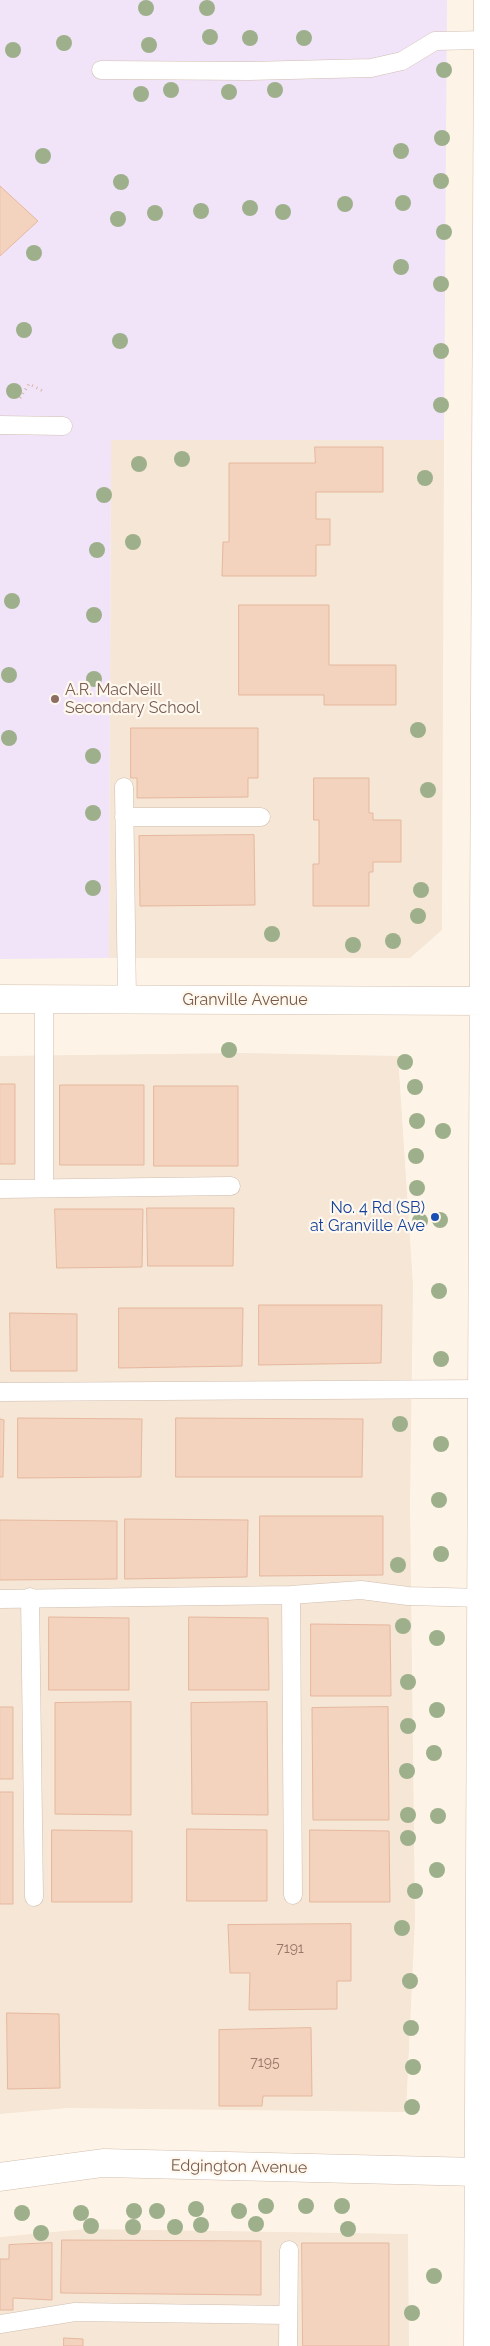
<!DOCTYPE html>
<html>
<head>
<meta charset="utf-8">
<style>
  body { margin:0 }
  canvas { display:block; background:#fdf4e7 }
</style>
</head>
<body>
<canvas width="490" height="2346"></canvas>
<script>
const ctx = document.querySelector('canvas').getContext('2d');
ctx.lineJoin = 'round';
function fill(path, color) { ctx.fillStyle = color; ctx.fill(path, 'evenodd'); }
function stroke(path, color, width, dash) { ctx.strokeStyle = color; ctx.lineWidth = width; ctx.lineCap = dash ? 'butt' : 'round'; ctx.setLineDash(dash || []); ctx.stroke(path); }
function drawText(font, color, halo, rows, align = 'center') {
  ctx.font = font + ' Raleway,sans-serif'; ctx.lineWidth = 4.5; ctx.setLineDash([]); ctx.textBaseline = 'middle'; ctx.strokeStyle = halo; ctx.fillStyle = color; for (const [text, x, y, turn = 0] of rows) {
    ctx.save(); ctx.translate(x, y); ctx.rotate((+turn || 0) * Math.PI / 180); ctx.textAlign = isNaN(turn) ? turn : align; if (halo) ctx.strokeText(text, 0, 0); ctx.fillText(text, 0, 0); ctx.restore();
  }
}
const residential = new Path2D(`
  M111 440H444L442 930 410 958H109Z
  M244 1053 398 1056 413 1285 410 1503 415 1919 406 2112 67 2108 0 2114V1056Z
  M86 2229 408 2234 409 2346H0V2237Z`);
const education = new Path2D(`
  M0 0H447L444 440H111L109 958 0 959Z`);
const building = new Path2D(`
  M0 186 38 221 0 256Z
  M315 447H383V492H316V519H330V545H316V576H222L223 542H229V463H315Z
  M239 605H329V665H396V705H324V695H239Z
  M131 728H258V778H248V797L137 798V778H131Z
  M314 778H369V813H373V820H401V862H373V872H369V906H313V864H319V820H314Z
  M254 835 255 905 140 906 139 836Z
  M0 1084H15V1164H0Z
  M60 1085H144V1165H60Z
  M154 1086H238V1166H154Z
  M147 1208H234L233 1266H148Z
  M55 1209H143L142 1267 57 1268Z
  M259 1305H382L381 1363 259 1365Z
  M119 1308H243L242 1366 119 1368Z
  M10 1313 77 1314V1371H11Z
  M18 1418 142 1419 141 1477 18 1478Z
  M176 1418 363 1419 362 1477H176Z
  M0 1419 4 1420 3 1477H0Z
  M260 1516H383V1575L260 1576Z
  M125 1519 248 1520 247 1577 125 1579Z
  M0 1520 117 1521V1579L0 1580Z
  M49 1617 129 1618V1690H49Z
  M189 1617 268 1618 269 1690H189Z
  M311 1624 390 1625 391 1696H311Z
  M131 1702V1815L55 1814V1703Z
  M267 1702 268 1815 192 1814 191 1703Z
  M0 1707H13V1779H0Z
  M388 1707 389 1820H313L312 1708Z
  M0 1792H13V1904H0Z
  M187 1829 267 1830V1901H187Z
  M52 1830 132 1831V1902H52Z
  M310 1830 389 1831 390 1902H310Z
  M351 1924V1981H337V2009L249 2010 250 1973H230L228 1925Z
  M7 2013 59 2014 60 2088 8 2089Z
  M311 2028 312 2096H263L262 2106H219V2030Z
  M62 2240 261 2241V2295L61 2293Z
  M52 2243V2300L13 2298V2310H0V2259H9V2245Z
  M302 2243H389V2346H303Z
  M64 2338 83 2339V2346H64Z`);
const path = new Path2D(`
  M20 398 29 384 45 392`);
const lane = new Path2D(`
  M101 70 249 71 371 68 402 61 435 41 487 40
  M0 425 63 426
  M124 787 127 999
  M124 817H261
  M44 999V1188
  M0 1189 231 1186
  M0 1392 482 1389
  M291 1595 293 1895
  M30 1597 34 1897
  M0 1599 291 1595 361 1590 408 1596 481 1598
  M0 2324 75 2312 287 2315
  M288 2346 289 2250`);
const street = new Path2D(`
  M0 2177 103 2163 479 2172`);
const secondary = new Path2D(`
  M0 999 490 1001
  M478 2346 488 0`);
const trees = [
  [146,8],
  [207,8],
  [210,37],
  [250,38],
  [304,38],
  [64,43],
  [149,45],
  [13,50],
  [444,70],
  [171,90],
  [275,90],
  [229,92],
  [141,94],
  [442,138],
  [401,151],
  [43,156],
  [441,181],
  [121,182],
  [403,203],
  [345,204],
  [250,208],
  [201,211],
  [283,212],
  [155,213],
  [118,219],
  [444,232],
  [34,253],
  [401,267],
  [441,284],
  [24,330],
  [120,341],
  [441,351],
  [14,391],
  [441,405],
  [182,459],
  [139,464],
  [425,478],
  [104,495],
  [133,542],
  [97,550],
  [12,601],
  [94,615],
  [9,675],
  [94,679],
  [418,730],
  [9,738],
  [93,756],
  [428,790],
  [93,813],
  [93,888],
  [421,890],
  [418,916],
  [272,934],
  [393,941],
  [353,945],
  [229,1050],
  [405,1062],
  [415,1087],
  [417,1121],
  [443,1131],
  [416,1156],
  [417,1188],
  [440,1220],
  [420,1221],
  [439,1291],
  [441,1359],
  [400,1424],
  [441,1444],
  [439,1500],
  [441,1554],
  [398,1565],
  [403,1626],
  [437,1638],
  [408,1682],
  [437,1710],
  [408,1726],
  [434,1753],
  [407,1771],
  [408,1815],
  [438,1816],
  [408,1838],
  [437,1870],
  [415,1891],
  [402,1928],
  [410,1981],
  [411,2028],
  [413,2067],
  [412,2107],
  [266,2206],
  [306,2206],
  [342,2206],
  [196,2209],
  [134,2211],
  [157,2211],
  [239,2211],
  [22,2213],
  [81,2213],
  [256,2224],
  [201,2225],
  [91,2226],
  [133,2227],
  [175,2227],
  [348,2229],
  [41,2233],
  [434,2276],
  [412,2313]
];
const markers = [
  [55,699,5,"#8d6e63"],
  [435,1217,5,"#1a4fb4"]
];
const numberNames = [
  ["7191",290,1949],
  ["7195",265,2063]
];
const educationNames = [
  ["A.R. MacNeill",65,690],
  ["Secondary School",65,708]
];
const streetNames = [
  ["Granville Avenue",245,1000],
  ["Edgington Avenue",239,2167,1]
];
const transitNames = [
  ["No. 4 Rd (SB)",425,1208],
  ["at Granville Ave",425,1226]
];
fill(residential, '#f5e6d6');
fill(education, '#f1e4f9');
fill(building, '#f3d2be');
stroke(building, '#e6b89e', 1);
stroke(lane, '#d2beaf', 19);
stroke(street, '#d2beaf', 29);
stroke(secondary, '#d5bead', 29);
stroke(path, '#d8b5a1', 3, [1, 4]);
stroke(lane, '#fff', 18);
stroke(street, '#fff', 28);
stroke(secondary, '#fff', 28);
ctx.fillStyle = '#9eb08b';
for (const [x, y] of trees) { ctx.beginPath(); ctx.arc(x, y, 8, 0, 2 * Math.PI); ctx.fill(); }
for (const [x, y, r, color] of markers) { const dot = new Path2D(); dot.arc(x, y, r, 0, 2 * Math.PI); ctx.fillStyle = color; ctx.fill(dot); stroke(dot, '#fff8ee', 2); }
drawText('14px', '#977868', null, numberNames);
drawText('16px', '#785e54', '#fff8ee', educationNames, 'left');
drawText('16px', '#785a4b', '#fff8ee', streetNames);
drawText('16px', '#164399', '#fff8ee', transitNames, 'right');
</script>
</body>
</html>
